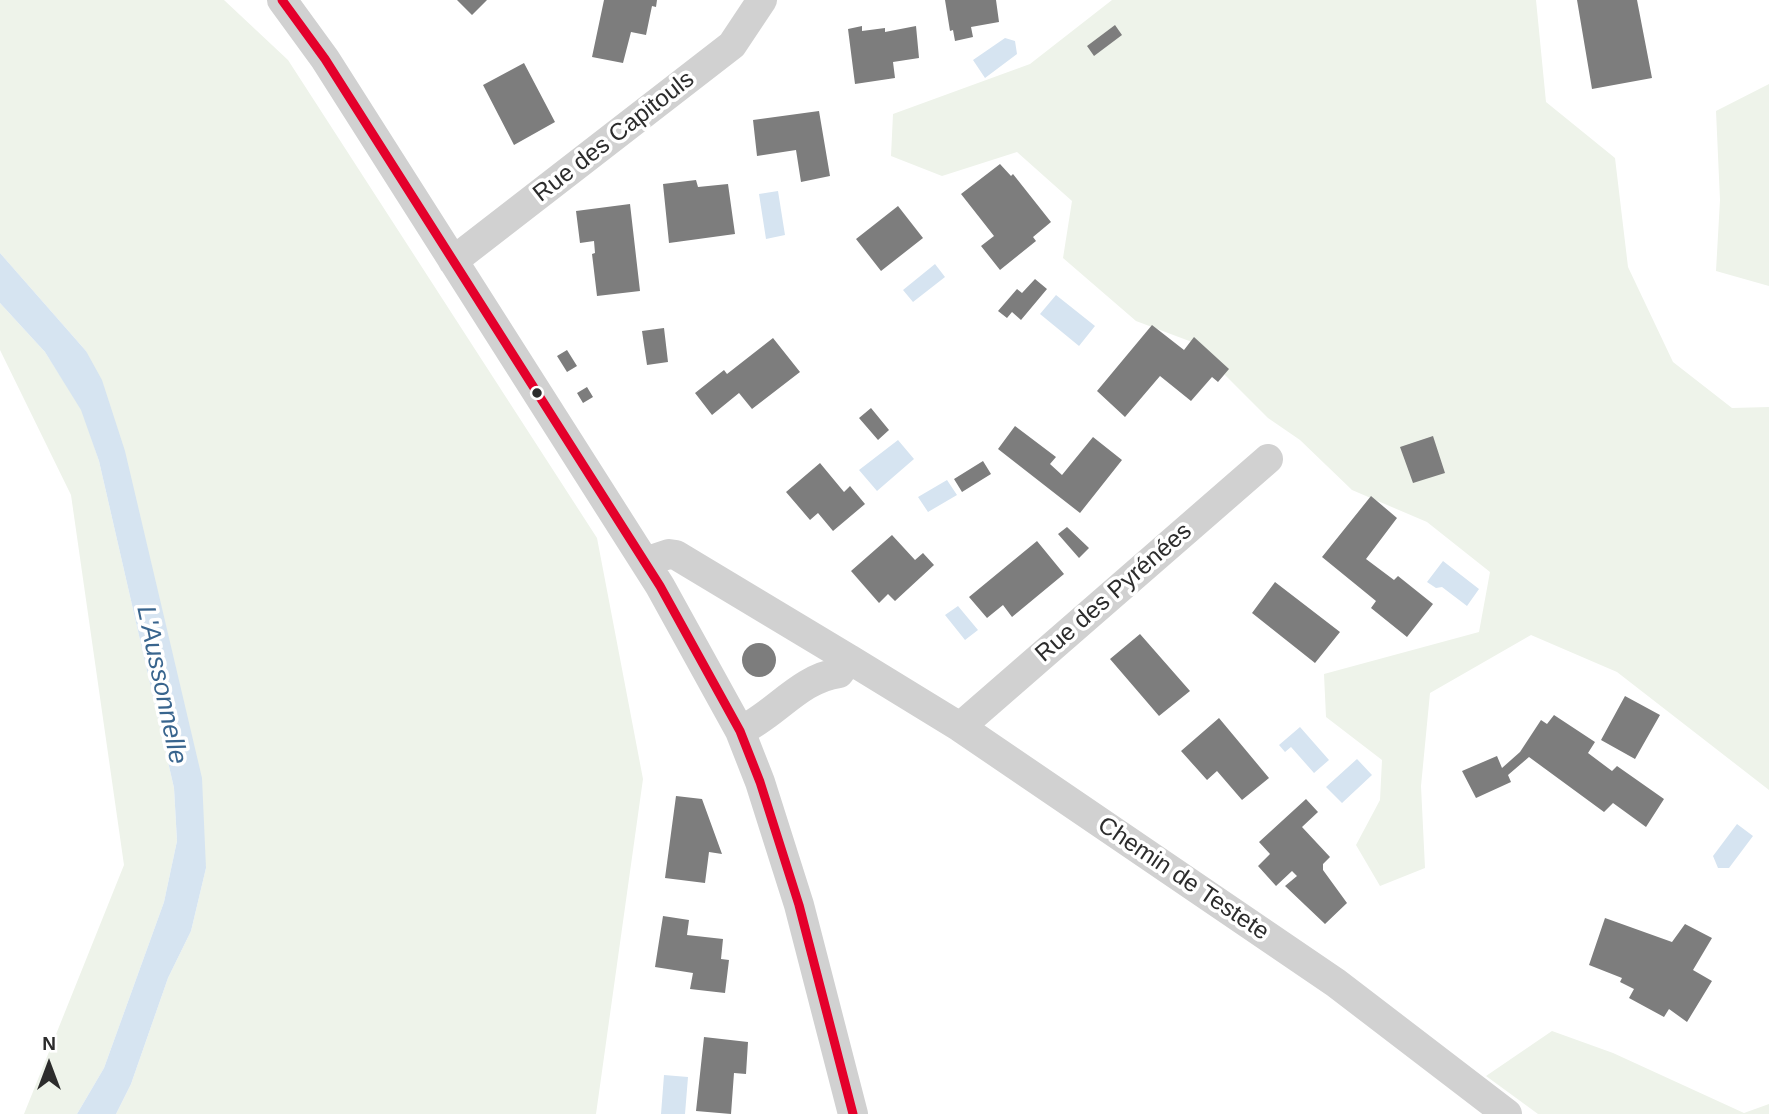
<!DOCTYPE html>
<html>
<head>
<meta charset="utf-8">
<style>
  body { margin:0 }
  #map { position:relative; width:1769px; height:1114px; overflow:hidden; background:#fff; font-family:Helvetica,sans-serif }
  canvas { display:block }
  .north { position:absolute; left:14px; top:1030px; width:70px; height:70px; -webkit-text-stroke:5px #fff; paint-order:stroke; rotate:0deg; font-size:19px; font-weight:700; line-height:28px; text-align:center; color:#2c2c2c }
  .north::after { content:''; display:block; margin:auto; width:24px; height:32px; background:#2c2c2c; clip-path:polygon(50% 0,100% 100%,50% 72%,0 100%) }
</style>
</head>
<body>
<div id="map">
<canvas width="1769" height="1114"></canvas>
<div class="north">N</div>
</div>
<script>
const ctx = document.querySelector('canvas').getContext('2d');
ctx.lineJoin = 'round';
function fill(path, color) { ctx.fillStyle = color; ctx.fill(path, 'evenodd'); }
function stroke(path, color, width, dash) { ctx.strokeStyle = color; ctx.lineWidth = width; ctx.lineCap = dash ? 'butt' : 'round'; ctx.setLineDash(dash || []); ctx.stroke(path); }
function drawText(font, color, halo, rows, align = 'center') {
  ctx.font = font + ' Helvetica,sans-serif'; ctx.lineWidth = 7; ctx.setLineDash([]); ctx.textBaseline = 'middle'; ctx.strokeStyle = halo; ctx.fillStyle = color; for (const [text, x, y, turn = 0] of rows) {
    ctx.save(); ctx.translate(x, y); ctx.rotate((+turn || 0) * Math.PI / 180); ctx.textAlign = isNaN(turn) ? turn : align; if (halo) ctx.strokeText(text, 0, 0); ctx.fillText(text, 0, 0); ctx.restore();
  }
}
const green = new Path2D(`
  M0 0H224L288 60 597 538 643 779 596 1114H116L131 1084 168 978 191 931 206 868 86 351 0 253Z
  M1112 0H1536L1546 102 1615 158 1628 267 1673 362 1732 408 1769 407V790L1617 672 1531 635 1430 693 1421 786 1425 868 1380 886 1356 845 1380 800 1382 760 1326 717 1324 674 1479 632 1490 572 1427 522 1352 490 1300 440 1268 418 1192 342 1136 321 1063 258 1072 201 1017 152 942 176 891 156 893 114 1030 64Z
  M1769 84V286L1716 271 1720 200 1716 111Z
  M0 303 45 352 82 410 99 461 174 788 177 841 164 902 104 1068 77 1114H24L124 865 71 495 0 350Z
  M1552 1031 1613 1053 1744 1113 1769 1104V1114H1538L1486 1076Z`);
const water = new Path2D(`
  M1005 38 1015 41 1017 54 985 78 973 60Z
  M778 191 785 235 766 239 759 194Z
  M0 253 86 351 102 380 125 451 202 778 206 868 191 931 168 978 131 1084 116 1114H77L104 1068 164 902 177 841 174 788 99 461 81 410 45 352 0 303Z
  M935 264 945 277 913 302 903 290Z
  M1056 295 1095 326 1079 346 1040 314Z
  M898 440 914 459 877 491 859 470Z
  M947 480 957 495 928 512 918 497Z
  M1443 561 1479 589 1467 606 1442 587 1436 588 1427 582Z
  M958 606 978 630 965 640 945 615Z
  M1300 727 1329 760 1314 773 1291 747 1285 752 1279 745Z
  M1357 759 1372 775 1342 803 1326 787Z
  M1737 824 1753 836 1729 868H1718L1713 856Z
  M664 1075 688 1077 685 1114H661Z`);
const building = new Path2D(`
  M457 0H487L472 15Z
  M604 0H657L656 7 652 6 646 35 631 32 623 63 592 57Z
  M945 0H996L999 22 971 27 973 37 955 41 953 30 950 31Z
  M1577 0H1637L1652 78 1592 89Z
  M1115 25 1122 35 1094 56 1087 46Z
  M862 26V31L885 28V32L916 26 919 58 893 62 895 78 855 84 848 29Z
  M524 63 555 122 514 145 483 85Z
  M819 111 830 176 801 182 796 150 757 156 753 120Z
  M1000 164 1011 176 1013 174 1051 222 1033 237 1036 241 1000 270 981 246 994 236 961 194Z
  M696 180 698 187 728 184 735 234 669 243 663 184Z
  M630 204 640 291 597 296 592 254 595 253 594 241 580 243 576 211Z
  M898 206 923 238 881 271 856 239Z
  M1035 279 1047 289 1021 320 1012 312 1007 318 998 311 1017 289 1022 293Z
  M1152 325 1184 350 1194 337 1229 369 1218 382 1212 377 1191 401 1160 376 1125 417 1097 391Z
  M664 328 668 362 647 365 642 331Z
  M773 338 800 372 752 409 739 393 712 415 695 393 724 370 727 374Z
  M567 350 577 366 567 372 557 356Z
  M587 387 593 397 583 403 577 393Z
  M871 408 889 430 878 440 859 418Z
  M1015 426 1056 457 1050 464 1062 475 1093 437 1122 460 1080 513 998 449Z
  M1433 436 1445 473 1413 483 1400 447Z
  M983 461 991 474 962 492 954 479Z
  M820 463 844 492 850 486 865 504 833 531 818 513 810 520 786 492Z
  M1371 496 1397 518 1366 559 1394 580 1398 576 1433 604 1407 637 1371 608 1376 601 1322 557Z
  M1067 527 1089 548 1079 558 1058 534Z
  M892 535 915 560 923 553 934 565 895 601 888 594 879 603 851 571Z
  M1037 541 1064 574 1012 617 1003 605 987 618 969 597Z
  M1275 582 1340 632 1315 663 1252 613Z
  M1140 634 1190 691 1159 716 1110 659Z
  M742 660a17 17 0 1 1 34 0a17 17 0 1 1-34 0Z
  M1625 696 1660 715 1635 759 1601 740Z
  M1554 715 1595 742 1588 753 1612 771 1617 766 1664 799 1646 827 1613 803 1604 812 1529 757 1508 775 1511 782 1476 798 1462 771 1497 756 1502 768 1520 752 1541 720 1547 724Z
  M1219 718 1269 778 1242 800 1217 771 1207 780 1181 751Z
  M676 796 702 799 722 854 709 852 705 883 665 878Z
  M1306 799 1318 812 1302 827 1330 857 1323 864V870L1347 903 1325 924 1285 886 1297 876 1292 871 1276 886 1258 866 1270 854 1259 842Z
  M663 916 689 920 687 935 723 939 721 959 729 960 725 993 690 989 693 973 655 967Z
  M1605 918 1672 942 1685 924 1712 938 1693 970 1712 981 1687 1022 1669 1009 1664 1017 1629 998 1634 989 1620 982 1622 978 1589 965Z
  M704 1037 748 1042 746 1074 734 1073 731 1114 696 1111Z`);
const minor = new Path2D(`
  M282 0 325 59 660 586 740 731 760 782 799 905 853 1114
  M453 261 732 45 762 0
  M645 562 669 554 676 555 849 659 839 673C800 678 775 715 740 731
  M849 659 960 727 1336 983 1507 1114
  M960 727 1268 459`);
const bus1 = new Path2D(`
  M282 0 325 59 660 586 740 731 760 782 799 905 853 1114`);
const markers = [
  [537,393,6,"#2c2c2c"]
];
const streetNames = [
  ["Rue des Capitouls",614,137,-38],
  ["Rue des Pyrénées",1114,593,-41],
  ["Chemin de Testete",1183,879,34]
];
const waterNames = [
  ["L'Aussonnelle",161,685,78]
];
fill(green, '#eef3ea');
fill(water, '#d6e4f1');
fill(building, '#7d7d7d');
stroke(minor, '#d1d1d1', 30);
stroke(bus1, '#e4002b', 9);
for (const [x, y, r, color] of markers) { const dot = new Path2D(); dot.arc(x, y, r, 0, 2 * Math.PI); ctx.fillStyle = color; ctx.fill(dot); stroke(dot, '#fff', 2.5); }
drawText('24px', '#2c2c2c', '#fff', streetNames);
drawText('italic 26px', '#39658e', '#fff', waterNames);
</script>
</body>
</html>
